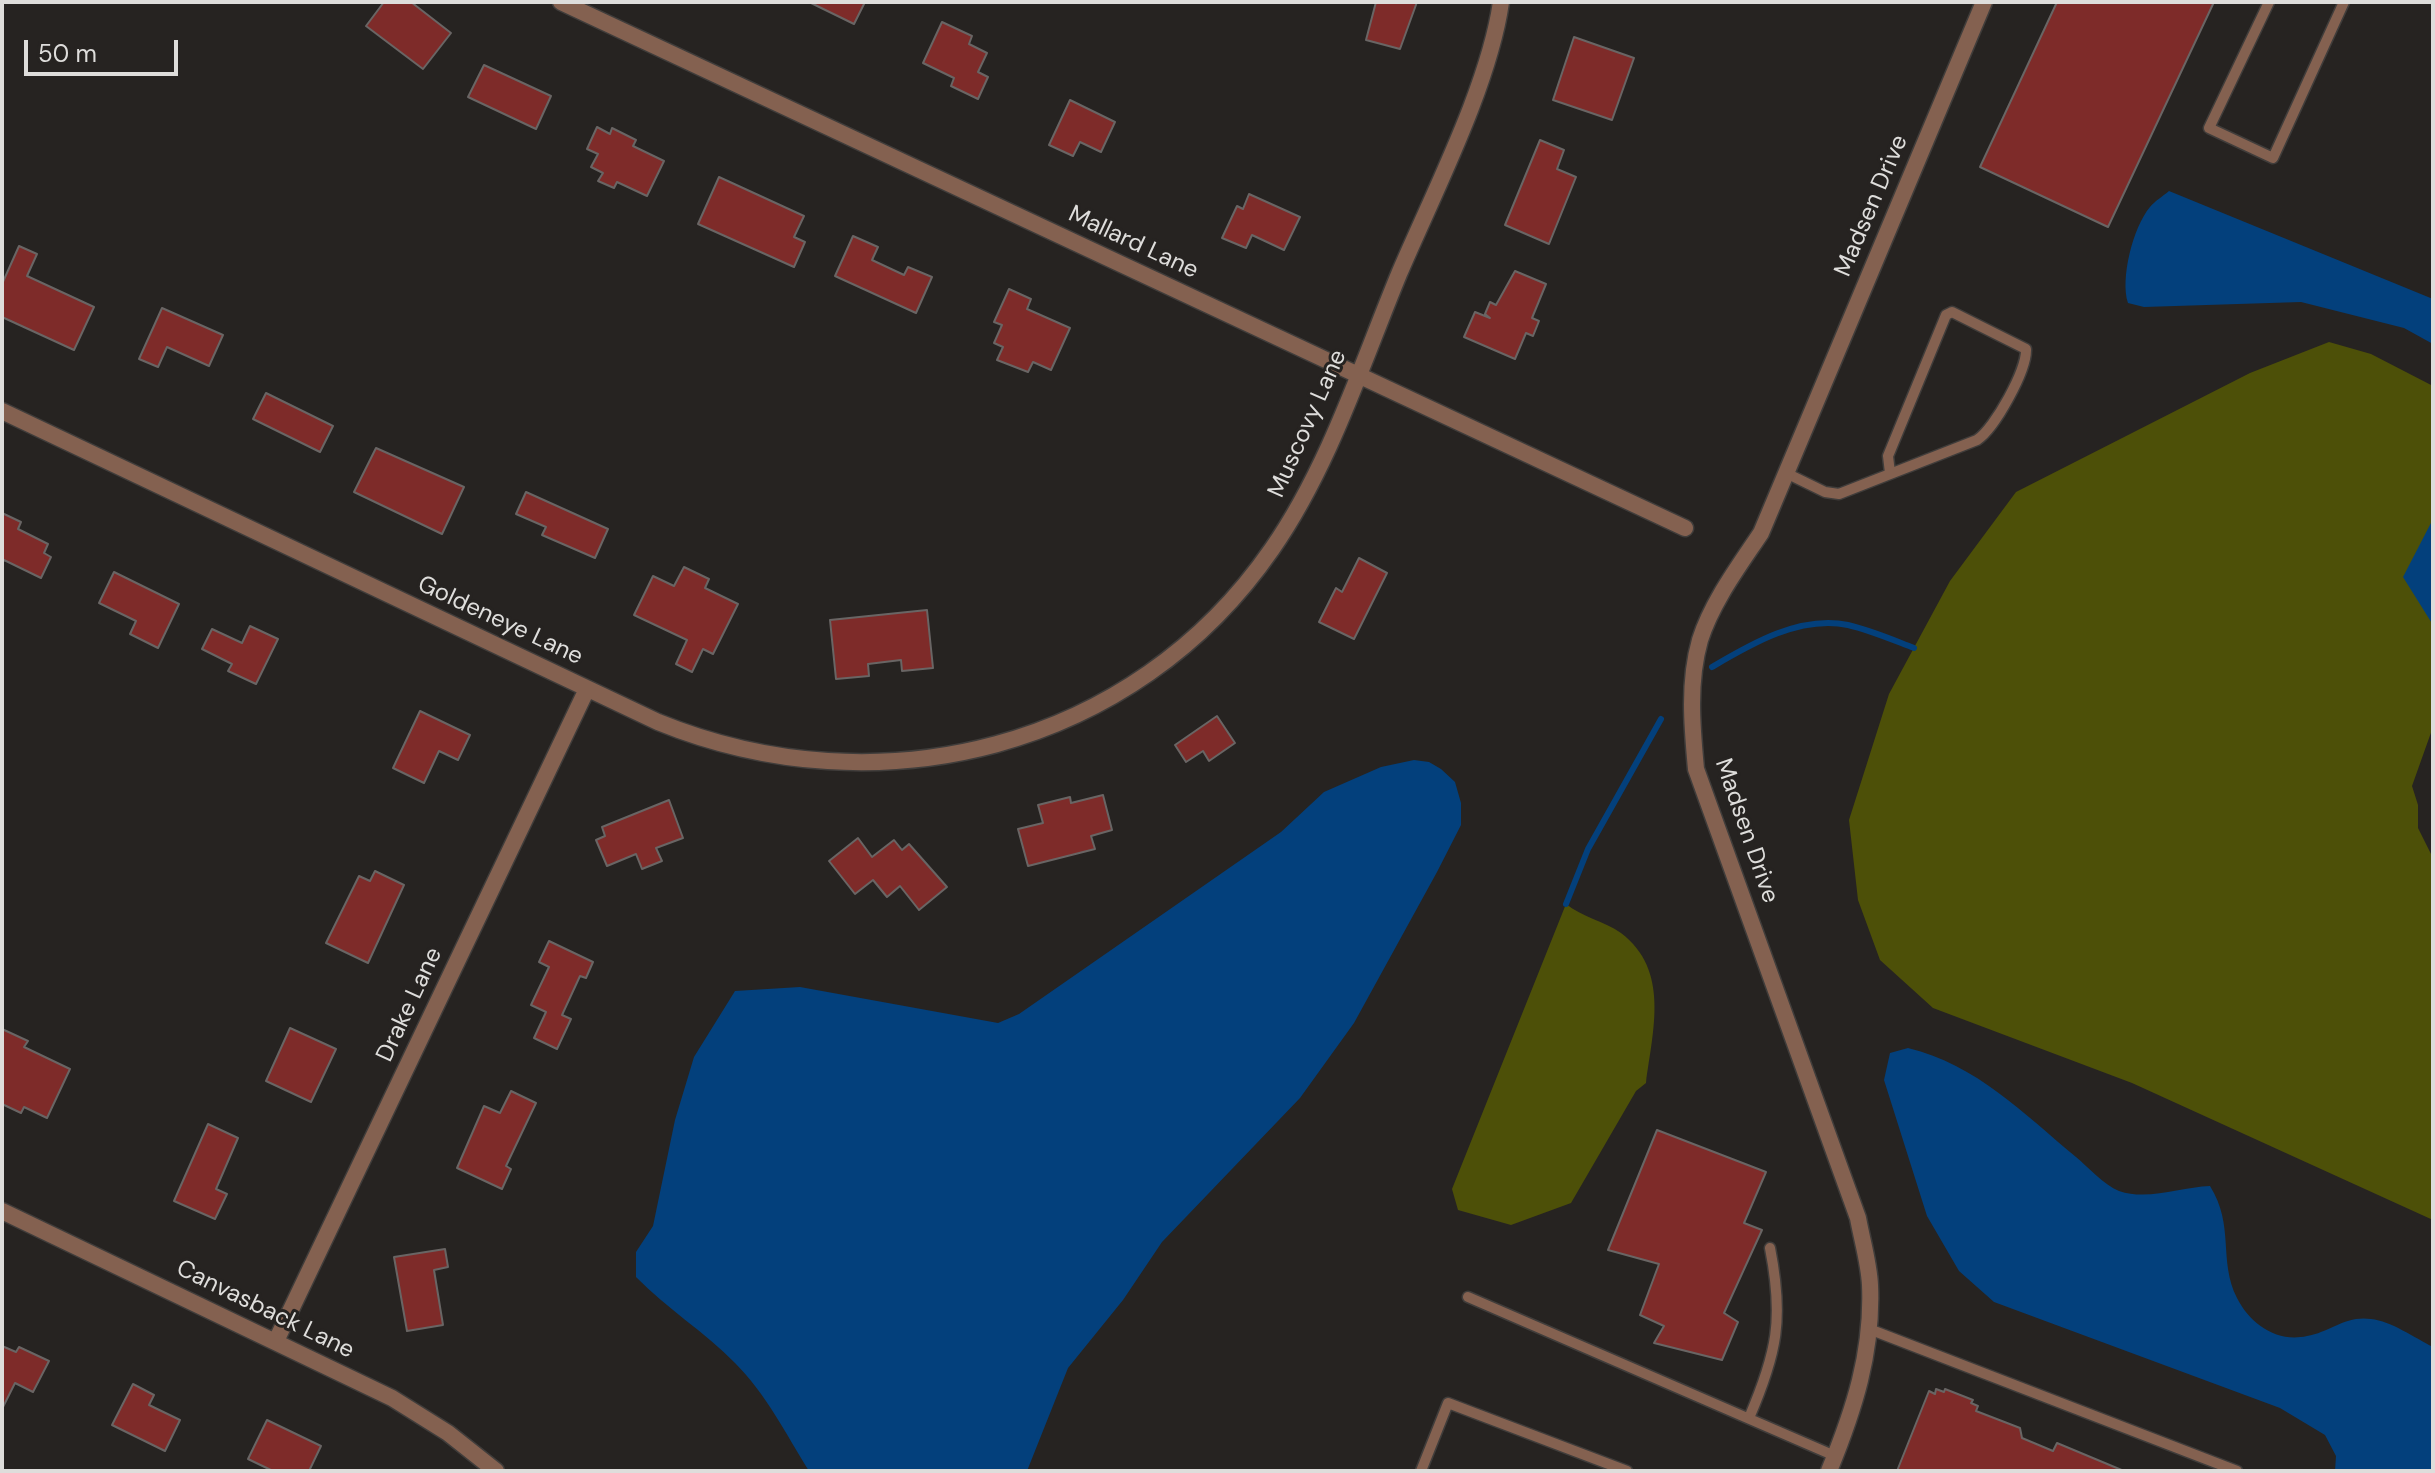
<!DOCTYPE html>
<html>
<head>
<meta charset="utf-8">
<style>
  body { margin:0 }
  #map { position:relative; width:2435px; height:1473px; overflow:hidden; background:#262321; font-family:"DM Sans",sans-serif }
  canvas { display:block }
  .frame { position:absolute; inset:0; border:4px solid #dedddb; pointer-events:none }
  .scale { position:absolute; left:24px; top:40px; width:154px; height:36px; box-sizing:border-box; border:4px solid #dedddb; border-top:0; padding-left:10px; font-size:24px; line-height:28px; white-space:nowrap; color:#dedddb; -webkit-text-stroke:6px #262321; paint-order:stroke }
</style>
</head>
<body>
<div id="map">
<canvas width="2435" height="1473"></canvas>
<div class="frame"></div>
<div class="scale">50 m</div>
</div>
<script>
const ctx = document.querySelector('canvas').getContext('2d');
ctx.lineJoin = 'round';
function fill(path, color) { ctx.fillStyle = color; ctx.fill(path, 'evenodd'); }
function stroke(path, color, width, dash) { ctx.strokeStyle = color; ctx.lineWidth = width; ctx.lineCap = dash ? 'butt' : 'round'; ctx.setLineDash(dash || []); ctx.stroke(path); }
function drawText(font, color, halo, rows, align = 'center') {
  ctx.font = font + ' "DM Sans",sans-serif'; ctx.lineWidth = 6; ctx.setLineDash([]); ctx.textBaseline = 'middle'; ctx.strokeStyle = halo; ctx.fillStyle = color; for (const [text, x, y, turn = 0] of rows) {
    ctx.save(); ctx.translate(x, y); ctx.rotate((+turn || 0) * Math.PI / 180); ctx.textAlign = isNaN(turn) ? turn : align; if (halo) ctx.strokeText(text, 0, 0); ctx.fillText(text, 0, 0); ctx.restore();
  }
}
const green = new Path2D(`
  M2329 342 2371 354 2433 386V727L2412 786 2418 805V828L2433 858V1220L2132 1083 1933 1008 1880 960 1858 900 1849 820 1889 694 1950 581 2016 492 2250 373Z
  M1566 904C1582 917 1604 921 1621 933 1670 970 1653 1030 1646 1083L1636 1091 1571 1203 1511 1225 1458 1210 1452 1189Z`);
const water = new Path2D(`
  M2169 191 2433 299V344L2404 328 2301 302 2144 307 2128 303C2120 279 2133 227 2150 207 2155 201 2163 196 2169 191Z
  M2433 519V625L2403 577Z
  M1414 760 1429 762 1441 769 1455 782 1461 803V825L1437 872 1354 1023 1300 1098 1162 1242 1123 1300 1068 1368 1027 1471H809C786 1434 766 1394 735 1363 705 1332 667 1309 636 1277V1252L653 1226 675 1120 694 1057 735 991 800 987 998 1023 1019 1014 1281 832 1324 792 1381 767Z
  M1908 1048C1977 1065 2023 1113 2076 1157 2088 1167 2104 1185 2119 1191 2148 1201 2181 1187 2210 1186 2235 1226 2218 1260 2237 1298 2250 1324 2277 1343 2307 1336 2330 1332 2346 1315 2371 1319 2391 1321 2415 1338 2433 1347V1471H2335L2336 1456 2325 1435 2280 1408 1994 1302 1959 1271 1927 1216 1884 1080 1890 1053Z`);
const stream = new Path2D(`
  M1712 667C1751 644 1800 615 1848 625 1870 630 1893 640 1914 648
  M1566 904 1588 849 1661 719`);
const building = new Path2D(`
  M384 2H411L451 33 423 69 366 26Z
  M809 2H865L854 24Z
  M1376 2H1417L1400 49 1366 40Z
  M2057 2H2214L2108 227 1980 167Z
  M942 22 972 36 969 44 987 53 978 72 988 77 978 99 951 86 954 78 923 63Z
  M1574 37 1634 58 1612 120 1553 100Z
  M484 65 551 96 536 129 468 97Z
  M1070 100 1115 122 1101 152 1080 142 1073 156 1049 145Z
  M597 127 610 134 612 128 636 140 633 146 664 161 647 196 617 182 614 188 598 181 603 173 591 167 598 154 587 149Z
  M1540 140 1564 150 1557 169 1576 177 1549 244 1505 225Z
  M719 177 804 216 794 237 805 242 794 267 698 224Z
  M1249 194 1300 217 1284 250 1252 235 1246 248 1222 238 1237 206 1243 209Z
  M853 236 878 247 872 260 904 275 908 267 932 277 916 313 835 276Z
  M19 246 37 254 27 276 94 307 74 350 2 317V284Z
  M1515 271 1546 284 1532 318 1539 321 1533 336 1526 333 1515 359 1464 337 1475 312 1490 318 1485 314 1490 302 1496 305Z
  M1009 289 1031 299 1027 309 1070 328 1051 370 1033 362 1028 372 997 360 1003 347 994 343 1002 325 994 322Z
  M162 308 223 335 209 366 167 347 158 367 139 359Z
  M266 393 333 426 320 452 253 419Z
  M376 448 464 487 442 534 354 492Z
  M526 492 608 529 595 558 542 535 546 527 516 514Z
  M2 513 21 522 18 529 48 544 44 553 51 557 41 578 4 560 2 564Z
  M1359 558 1387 573 1354 639 1319 622 1336 588 1342 592Z
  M684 567 709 579 705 588 738 604 713 654 703 649 692 672 676 664 687 640 634 615 653 576 674 586Z
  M114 572 179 604 158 648 130 634 136 621 99 603Z
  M927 610 933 668 902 671 901 660 868 664 869 676 836 679 830 620Z
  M250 626 278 639 256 684 228 671 232 664 202 649 212 629 242 643Z
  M420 711 470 735 458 760 439 751 424 783 393 768Z
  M1217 716 1235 743 1209 761 1203 751 1186 762 1175 745Z
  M1103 795 1112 830 1091 836 1095 849 1028 866 1018 829 1043 823 1038 805 1070 797 1071 803Z
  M669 800 683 838 656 848 662 861 642 869 636 854 607 866 596 840 605 836 602 827Z
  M858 838 872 857 894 840 902 850 909 844 947 887 919 910 900 886 887 897 873 880 855 894 829 861Z
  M375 871 404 885 368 963 326 943 359 876 370 881Z
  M549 941 593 962 586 978 580 976 562 1015 571 1019 557 1049 534 1038 546 1012 531 1005 549 967 539 962Z
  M290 1028 336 1049 311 1102 266 1081Z
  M2 1029 28 1041 24 1047 70 1069 47 1118 24 1107 21 1113 2 1104Z
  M511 1091 536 1103 506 1166 511 1169 502 1189 457 1168 484 1106 500 1113Z
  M208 1124 238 1138 216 1189 227 1194 215 1219 174 1201Z
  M1657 1130 1766 1172 1744 1223 1762 1230 1724 1313 1738 1322 1722 1360 1654 1343 1664 1326 1640 1315 1659 1264 1608 1250Z
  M445 1249 448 1267 434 1270 443 1325 407 1331 394 1257Z
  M2 1346 16 1352 19 1347 49 1361 33 1392 15 1383 2 1409Z
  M133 1384 154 1395 149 1405 180 1420 165 1451 112 1425Z
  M1936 1389 1944 1392 1945 1389 1973 1400 1971 1403 1978 1406 1976 1411 2020 1428 2022 1438 2053 1451 2057 1443 2124 1471H1897L1929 1391 1935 1394Z
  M267 1420 321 1446 309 1471H273L248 1459Z`);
const service = new Path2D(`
  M2269 2 2209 128 2273 158 2344 2
  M1786 473 1825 492 1839 494 1977 440C1995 428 2027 370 2026 349L1952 312 1946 315 1888 456 1890 473
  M1468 1297 1835 1456
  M1869 1329 2237 1471
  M1749 1418C1777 1353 1784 1319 1770 1248
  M1421 1471 1448 1403 1627 1471`);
const minor = new Path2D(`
  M561 2 1685 528
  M2 411 658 722C879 812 1134 749 1272 549 1329 467 1361 366 1399 274 1433 194 1489 86 1501 2
  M2 1211 392 1398 448 1433 496 1471
  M276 1341 587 689
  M1829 1471C1854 1410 1873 1352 1870 1285 1869 1263 1862 1240 1858 1218L1696 769C1692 726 1688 682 1700 640 1712 602 1739 566 1761 533L1984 2`);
const streetNames = [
  ["Madsen Drive",1872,206,-67],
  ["Mallard Lane",1133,243,25],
  ["Muscovy Lane",1308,424,-66],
  ["Goldeneye Lane",500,621,25],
  ["Madsen Drive",1746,831,71],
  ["Drake Lane",410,1005,-65],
  ["Canvasback Lane",265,1310,26]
];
fill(green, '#4d5008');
fill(water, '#03407c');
stroke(stream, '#03407c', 6);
fill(building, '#7e2b29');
stroke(building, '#696564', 2);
stroke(service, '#403d3b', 13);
stroke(minor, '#403d3b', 19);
stroke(service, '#846150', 10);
stroke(minor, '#846150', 16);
drawText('24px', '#dedddb', '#262321', streetNames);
</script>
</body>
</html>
